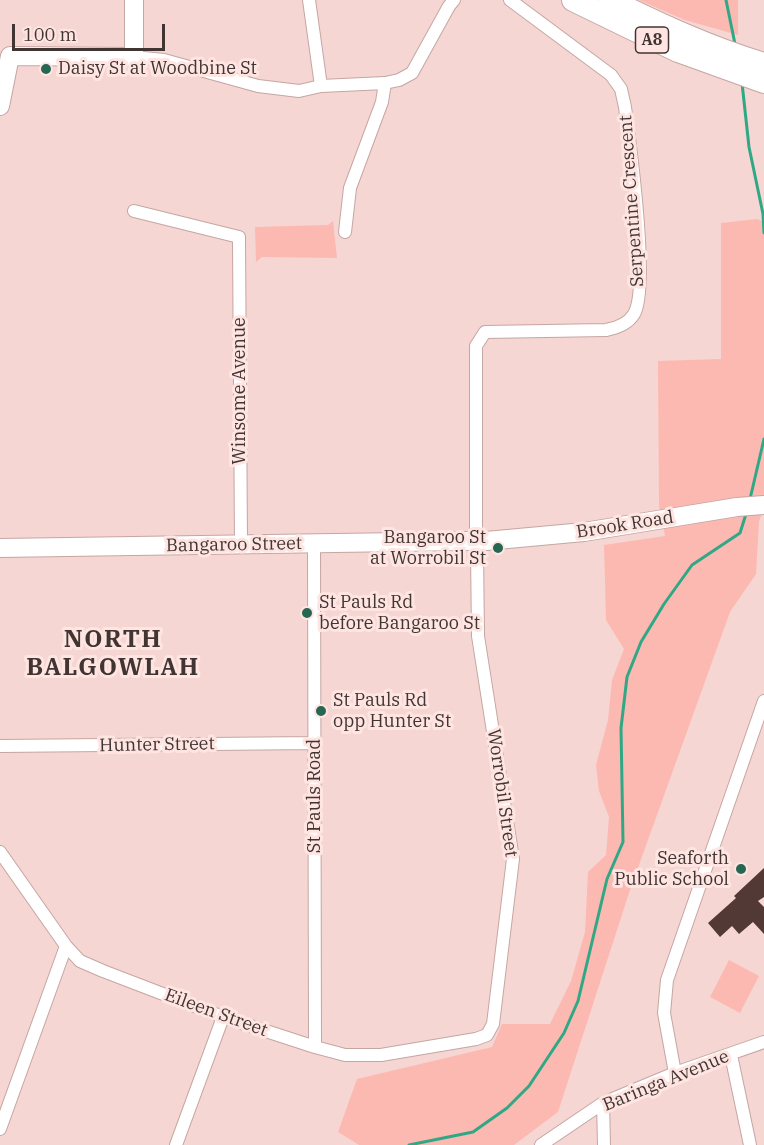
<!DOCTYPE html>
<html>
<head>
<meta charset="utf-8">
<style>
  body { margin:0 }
  #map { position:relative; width:764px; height:1145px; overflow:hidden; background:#f6d6d2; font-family:"IBM Plex Serif",serif }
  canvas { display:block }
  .scale { position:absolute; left:12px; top:24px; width:153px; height:27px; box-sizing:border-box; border:3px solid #413533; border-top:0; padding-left:8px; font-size:18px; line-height:21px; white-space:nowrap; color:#413533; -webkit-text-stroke:4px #ffe5e2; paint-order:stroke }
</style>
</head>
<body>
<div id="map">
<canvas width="764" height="1145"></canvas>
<div class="scale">100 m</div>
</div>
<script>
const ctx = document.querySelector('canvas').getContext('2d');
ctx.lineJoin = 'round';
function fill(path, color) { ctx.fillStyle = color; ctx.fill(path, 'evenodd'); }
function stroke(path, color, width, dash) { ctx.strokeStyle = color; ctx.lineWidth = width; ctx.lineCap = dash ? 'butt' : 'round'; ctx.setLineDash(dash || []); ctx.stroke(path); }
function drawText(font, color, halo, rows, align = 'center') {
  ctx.font = font + ' "IBM Plex Serif",serif'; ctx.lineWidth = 6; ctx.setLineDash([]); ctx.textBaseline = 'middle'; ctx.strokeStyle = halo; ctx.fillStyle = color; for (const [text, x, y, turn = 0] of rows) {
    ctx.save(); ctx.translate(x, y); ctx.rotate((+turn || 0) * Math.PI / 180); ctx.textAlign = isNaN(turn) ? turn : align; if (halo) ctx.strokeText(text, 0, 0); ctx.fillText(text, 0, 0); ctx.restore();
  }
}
const green = new Path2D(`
  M639 0H738V35L685 20Z
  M757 219 764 222V507L759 522 756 574 730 612 630 890 558 1112 514 1145H359L338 1132 357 1079 492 1047 502 1024H550L571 981 585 932 588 872 606 855 609 817 599 791 596 765 608 720 612 680 624 649 606 620 604 545 665 536 659 506 658 361 721 359V223Z
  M333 221 337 258 262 257 256 262 255 227 328 225Z
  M729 960 759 976 740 1013 710 997Z`);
const stream = new Path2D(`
  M726 0 735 44
  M742 83 749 147 763 214 764 233
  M750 499 764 439
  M409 1145 473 1132 507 1108 529 1086 564 1033 578 1001 607 879 623 842 621 728 627 677 641 642 664 604 692 565 740 533 746 514`);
const building = new Path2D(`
  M764 868V897L758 901 764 907V934L753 922 739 934 732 926 720 937 708 923 736 898 734 896Z`);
const street = new Path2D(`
  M309 0 321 86
  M134 57 164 60 258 86 299 91 321 86 385 83 399 80 412 73 449 6 454 0
  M134 211 239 237 241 545
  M345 232 350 188 382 102 385 83
  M476 533V346L485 332 606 330C617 328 628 324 634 314 650 287 630 144 625 107L621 89 611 75 510 0
  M314 544 315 1047
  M0 746 315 743
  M0 852 66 946 80 961 103 971 223 1017 315 1047 345 1055H381L476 1039 487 1035 493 1024 513 859 478 636 477 550
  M731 1055 750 1145
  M675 1073 664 1013 667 980 764 701
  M603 1103 604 1145
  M0 1129 66 946
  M176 1145 223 1017
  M541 1145 603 1103 675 1073 764 1042`);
const secondary = new Path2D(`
  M0 106 10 56 134 57V0
  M486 541 584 532 737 507 764 505
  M0 548 469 541`);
const highway = new Path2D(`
  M573 0 678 51 764 82
  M610 0C661 25 710 48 764 64`);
const markers = [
  [46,69,6,"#276652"],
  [498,548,6,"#276652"],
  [307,613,6,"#276652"],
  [321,711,6,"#276652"],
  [741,869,6,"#276652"]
];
const shields = [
  [652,40,33]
];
const shieldNames = [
  ["A8",652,40]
];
const poiNames = [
  ["Daisy St at Woodbine St",58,69],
  ["Bangaroo St",486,538,"right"],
  ["at Worrobil St",486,559,"right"],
  ["St Pauls Rd",319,603],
  ["before Bangaroo St",319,624],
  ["St Pauls Rd",333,701],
  ["opp Hunter St",333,722],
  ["Seaforth",729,859,"right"],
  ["Public School",729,880,"right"]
];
const streetNames = [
  ["Serpentine Crescent",632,201,-94],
  ["Winsome Avenue",240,391,-90],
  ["Brook Road",625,525,-9],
  ["Bangaroo Street",234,545,-1],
  ["Hunter Street",157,745,-1],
  ["Worrobil Street",502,793,82],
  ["St Pauls Road",315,796,-90],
  ["Eileen Street",216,1013,20],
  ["Baringa Avenue",666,1081,-22]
];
const districtNames = [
  ["NORTH",113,640],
  ["BALGOWLAH",113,668]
];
fill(green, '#fcb9b1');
stroke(stream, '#30a886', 3);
fill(building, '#523936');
stroke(street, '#c5a6a3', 14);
stroke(secondary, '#c5a6a3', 20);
stroke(highway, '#c5a6a3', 24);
stroke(street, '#fff', 12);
stroke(secondary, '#fff', 18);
stroke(highway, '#fff', 22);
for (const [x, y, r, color] of markers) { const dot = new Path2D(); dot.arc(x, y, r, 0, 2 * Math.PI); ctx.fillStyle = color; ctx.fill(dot); stroke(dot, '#ffe5e2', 2); }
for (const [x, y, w] of shields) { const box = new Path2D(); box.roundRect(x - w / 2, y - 13, w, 26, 4.5); ctx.fillStyle = '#ffe5e2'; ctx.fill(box); stroke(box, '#413533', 1.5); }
drawText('bold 16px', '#413533', null, shieldNames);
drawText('18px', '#413533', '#ffe5e2', poiNames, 'left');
drawText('18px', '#413533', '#ffe5e2', streetNames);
ctx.letterSpacing = '1.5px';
drawText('bold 24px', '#413533', '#ffe5e2', districtNames);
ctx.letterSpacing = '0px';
</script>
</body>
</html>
